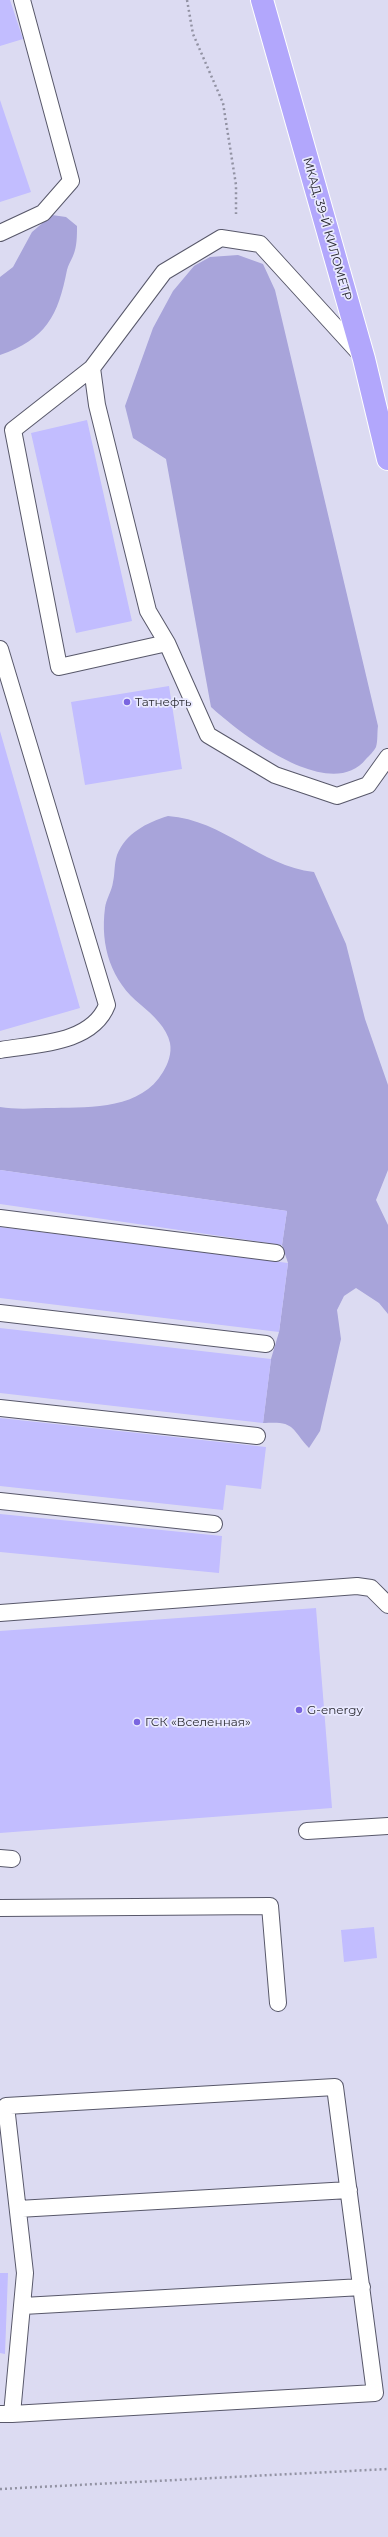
<!DOCTYPE html>
<html>
<head>
<meta charset="utf-8">
<style>
  body { margin:0 }
  canvas { display:block; background:#dcdbf2 }
</style>
</head>
<body>
<canvas width="388" height="2537"></canvas>
<script>
const ctx = document.querySelector('canvas').getContext('2d');
ctx.lineJoin = 'round';
function fill(path, color) { ctx.fillStyle = color; ctx.fill(path, 'evenodd'); }
function stroke(path, color, width, dash) { ctx.strokeStyle = color; ctx.lineWidth = width; ctx.lineCap = dash ? 'butt' : 'round'; ctx.setLineDash(dash || []); ctx.stroke(path); }
function drawText(font, color, halo, rows, align = 'center') {
  ctx.font = font + ' Montserrat,sans-serif'; ctx.lineWidth = 3.5; ctx.setLineDash([]); ctx.textBaseline = 'middle'; ctx.strokeStyle = halo; ctx.fillStyle = color; for (const [text, x, y, turn = 0] of rows) {
    ctx.save(); ctx.translate(x, y); ctx.rotate((+turn || 0) * Math.PI / 180); ctx.textAlign = isNaN(turn) ? turn : align; if (halo) ctx.strokeText(text, 0, 0); ctx.fillText(text, 0, 0); ctx.restore();
  }
}
const green = new Path2D(`
  M52 215 66 217 77 226C77 236 77 247 73 256 71 261 68 265 67 270 58 316 46 339 0 355V277L13 267 32 232Z
  M238 255 263 264 275 290 378 726C377 732 378 741 376 747 374 751 369 756 366 759 330 804 241 734 211 707L166 459 133 438 125 406 153 328 173 291 194 266 210 257Z
  M168 816C224 820 260 866 314 872L346 944 365 1019 388 1085V1170L376 1200 388 1225V1314L379 1303 356 1288 344 1296 337 1310 341 1339 320 1431 309 1448C290 1427 295 1421 263 1423L271 1359 279 1332 288 1263 282 1245 287 1211 0 1170V1107C17 1110 37 1108 54 1108 93 1107 141 1109 163 1072 168 1064 172 1053 170 1043 167 1028 153 1015 141 1005 111 981 100 946 105 908 106 899 112 891 113 882 115 874 114 864 117 855 126 833 146 823 168 816Z`);
const building = new Path2D(`
  M0 0H10L23 39 0 46Z
  M0 100 31 192 0 202Z
  M87 420 132 621 76 633 31 433Z
  M169 686 182 769 85 785 71 702Z
  M0 731 80 1008 0 1031Z
  M0 1170 287 1211 282 1245 0 1204Z
  M0 1227 288 1263 279 1332 0 1298Z
  M0 1328 271 1359 263 1423 0 1393Z
  M0 1418 266 1447 261 1489 226 1485 223 1510 0 1486Z
  M0 1514 222 1536 219 1573 0 1552Z
  M316 1608 332 1808 0 1833V1631Z
  M374 1927 377 1958 344 1962 341 1930Z
  M0 2273H8L5 2354 0 2353Z`);
const path = new Path2D(`
  M187 0 193 34 223 103 236 185V214
  M0 2489 388 2469`);
const service = new Path2D(`
  M0 233 43 213 71 181 22 0
  M362 356 260 244 221 238 164 272 92 368 97 405 148 611 167 643 208 735 275 775 337 796 368 785 388 757
  M92 368 13 430 59 667 167 643
  M0 649 107 1005C92 1044 35 1044 0 1050
  M0 1218 276 1253
  M0 1313 266 1344
  M0 1408 257 1436
  M0 1501 214 1524
  M0 1613 357 1586 371 1588 388 1605
  M307 1831 388 1826
  M0 1858 12 1859
  M0 1908 270 1906 278 2003
  M18 2209 349 2190
  M23 2306 362 2287
  M0 2414H12L375 2393 335 2087 6 2106 25 2273 12 2414`);
const trunk = new Path2D(`
  M262 0 364 359 388 459`);
const markers = [
  [127,702,4,"#7a65e0"],
  [299,1710,4,"#7a65e0"],
  [137,1722,4,"#7a65e0"]
];
const streetNames = [
  ["МКАД, 39-Й КИЛОМЕТР",327,229,74]
];
const poiNames = [
  ["Татнефть",135,702],
  ["G-energy",307,1710],
  ["ГСК «Вселенная»",145,1722]
];
fill(green, '#a8a4da');
fill(building, '#c2bdff');
stroke(service, '#58586a', 18);
stroke(trunk, '#fff', 24);
stroke(path, '#9292a3', 2.5, [2, 3]);
stroke(service, '#fff', 16);
stroke(trunk, '#b2a7fc', 22);
for (const [x, y, r, color] of markers) { const dot = new Path2D(); dot.arc(x, y, r, 0, 2 * Math.PI); ctx.fillStyle = color; ctx.fill(dot); stroke(dot, '#e9e9ff', 1.5); }
drawText('12px', '#2c2c34', '#e9e9ff', streetNames);
drawText('12px', '#2c2c34', '#e9e9ff', poiNames, 'left');
</script>
</body>
</html>
